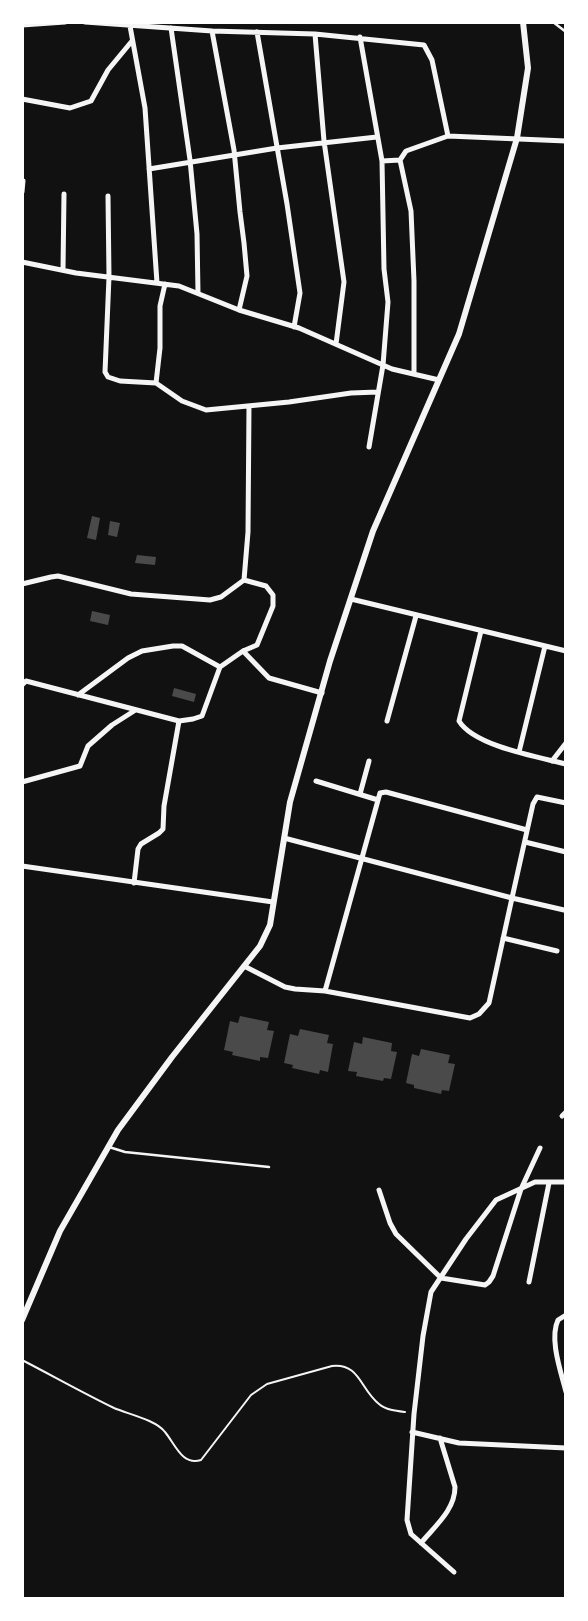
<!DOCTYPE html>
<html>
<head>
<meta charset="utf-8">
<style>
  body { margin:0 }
  #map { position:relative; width:588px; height:1621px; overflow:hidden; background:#111; font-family:"Titillium Web",sans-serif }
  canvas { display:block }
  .frame { position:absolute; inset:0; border:24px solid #fff; pointer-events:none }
</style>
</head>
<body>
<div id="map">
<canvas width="588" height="1621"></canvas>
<div class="frame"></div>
</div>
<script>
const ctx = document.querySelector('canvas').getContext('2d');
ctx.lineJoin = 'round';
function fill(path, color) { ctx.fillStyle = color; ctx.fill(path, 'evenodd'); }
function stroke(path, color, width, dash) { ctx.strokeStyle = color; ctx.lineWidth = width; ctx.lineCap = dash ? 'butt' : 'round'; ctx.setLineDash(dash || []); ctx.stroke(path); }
const building = new Path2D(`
  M92 516 100 518 96 540 87 538Z
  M110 521 120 523 117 537 108 535Z
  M137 555 156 557 155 565 135 563Z
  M92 611 110 615 108 625 90 621Z
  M174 688 196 694 194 702 172 696Z
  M240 1016 269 1022 267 1030 274 1031 268 1058 260 1057V1061L232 1055 233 1052 224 1050 230 1021 238 1023Z
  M300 1029 329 1035 327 1043 333 1044 328 1072 320 1070 319 1074 292 1068 293 1065 284 1063 290 1034 298 1036Z
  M363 1037 392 1043 391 1051 397 1052 391 1079 384 1078 383 1081 356 1076 357 1072 348 1071 354 1042 362 1044Z
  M421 1049 450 1055 448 1063 455 1064 449 1091 442 1090 441 1094 414 1088V1085L406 1083 412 1054 419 1056Z`);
const path = new Path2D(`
  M22 1360C53 1376 83 1393 114 1408 128 1414 156 1420 165 1432 175 1444 182 1466 201 1460L251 1395 267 1384 332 1366C360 1363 360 1389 379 1404 386 1410 396 1411 405 1412`);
const service = new Path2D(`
  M553 22 566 32
  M109 1147 125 1152 269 1167`);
const minor = new Path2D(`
  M85 22 212 31 315 34 424 45 432 60 448 136 566 141
  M22 25 65 22
  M130 26 145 108 157 283
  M171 28 190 160 197 234 198 293
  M212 31 234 150 240 212 244 243 247 276 239 310
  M257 32 287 204 300 293 294 327
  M315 34 324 141 344 282 336 344
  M360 37 382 161 384 269 388 302 383 365 369 447
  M22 99 70 108 91 101 108 70 132 41
  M400 160 406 151 448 136
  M382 161 400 160 411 211 414 281V374
  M149 169 277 148 377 137
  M22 192 23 181
  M108 196 109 277 105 372 108 377 120 381 156 383 182 401 206 410 289 402 351 393 378 392
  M22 262 76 273 179 286 239 310 299 328 392 369 439 380
  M63 270 64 194
  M156 383 160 348V306L165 284
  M22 584 51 577 58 576 131 594 210 600 221 597 244 580
  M351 599 566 651
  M481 631 459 721C474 746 538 757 566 764
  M243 651 269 678 322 693
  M22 685 26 681 179 721 193 719 202 716 220 667 243 651 257 645 273 606V595L266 586 244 580 248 532 249 406
  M78 695 128 658 142 651 173 646H182L220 667
  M387 721 416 616
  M519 752 545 646
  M552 761 566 743
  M316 781 378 800
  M22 782 80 766 88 746 112 725 134 711
  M360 794 369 761
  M527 830 386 792 380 793 325 991 470 1018 479 1014 489 1003 512 898 564 910
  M284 838 512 898 533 804 537 797 566 803
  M525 842 566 852
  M22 866 273 902
  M134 883 138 849 141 844 159 833 163 829 164 806 179 721
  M503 938 557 951
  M244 966 285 987 295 989 325 991
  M562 1116 566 1112
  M379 1190 390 1223 396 1234 441 1278 485 1285 489 1282 493 1276 521 1189 540 1148
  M529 1282 549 1183
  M566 1315 558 1320C549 1339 561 1372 566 1392
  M412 1432 459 1443 566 1448
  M421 1543C435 1526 455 1510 455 1487L440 1438
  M454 1572 411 1534 407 1520 414 1414 423 1336 431 1292 466 1239 496 1200 535 1182H566`);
const tertiary = new Path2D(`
  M22 1320 60 1231 118 1130 172 1057 260 946 270 925 290 802 330 661 373 531 459 334 517 138 528 68 523 22`);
fill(building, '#4a4a4a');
stroke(path, '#f5f5f5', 2);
stroke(service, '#f5f5f5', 2.5);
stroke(minor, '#f5f5f5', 5);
stroke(tertiary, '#f5f5f5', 6);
</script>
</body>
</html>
